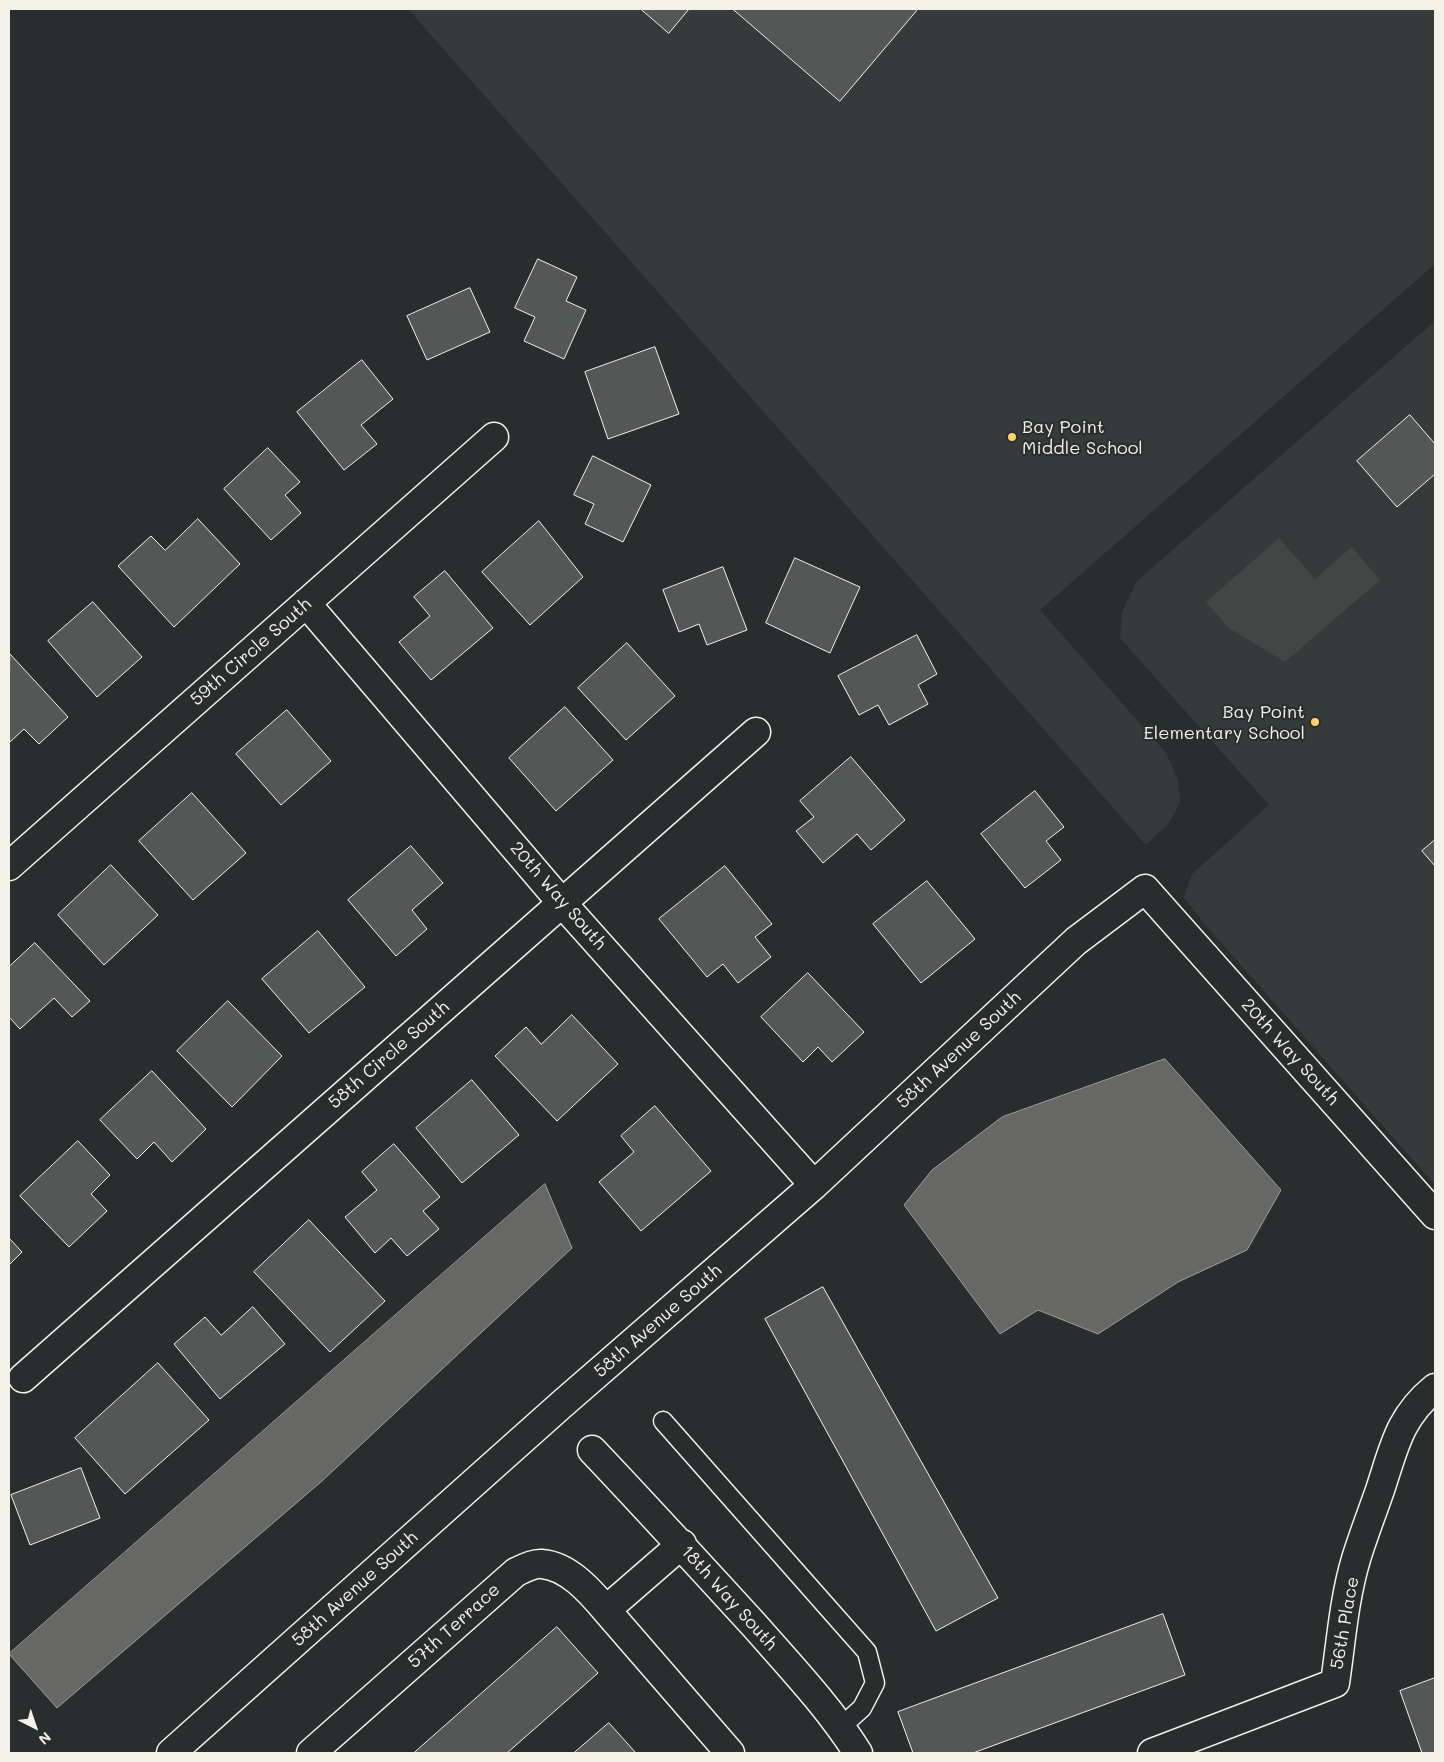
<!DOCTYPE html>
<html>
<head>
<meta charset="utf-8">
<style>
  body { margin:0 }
  #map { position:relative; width:1444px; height:1762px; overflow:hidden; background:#2a2d2e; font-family:Mali,sans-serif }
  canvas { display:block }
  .frame { position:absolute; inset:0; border:10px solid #f4f1e8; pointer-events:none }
  .north { position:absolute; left:10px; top:1702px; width:50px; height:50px; -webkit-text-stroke:4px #2a2d2e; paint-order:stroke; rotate:139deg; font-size:14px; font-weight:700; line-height:20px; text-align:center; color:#f4f1e8 }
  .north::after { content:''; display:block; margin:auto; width:18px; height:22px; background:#f4f1e8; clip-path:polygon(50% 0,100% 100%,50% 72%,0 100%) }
</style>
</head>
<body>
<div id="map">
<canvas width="1444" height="1762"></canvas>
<div class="frame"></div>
<div class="north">N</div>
</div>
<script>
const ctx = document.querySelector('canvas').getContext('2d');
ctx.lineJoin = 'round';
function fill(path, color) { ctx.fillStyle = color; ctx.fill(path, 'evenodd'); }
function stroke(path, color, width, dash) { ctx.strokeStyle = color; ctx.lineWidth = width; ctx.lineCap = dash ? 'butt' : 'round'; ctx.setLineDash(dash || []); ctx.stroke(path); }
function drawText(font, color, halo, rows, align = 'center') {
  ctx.font = font + ' Mali,sans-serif'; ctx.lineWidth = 4; ctx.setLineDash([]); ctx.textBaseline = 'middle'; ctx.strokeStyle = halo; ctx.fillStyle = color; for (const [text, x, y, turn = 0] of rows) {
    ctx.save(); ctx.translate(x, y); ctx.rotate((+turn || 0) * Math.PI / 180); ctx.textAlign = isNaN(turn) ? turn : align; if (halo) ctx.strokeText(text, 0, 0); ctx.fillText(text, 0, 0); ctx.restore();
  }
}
const built = new Path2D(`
  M408 9H1435V264L1040 610 1166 753 1178 780 1180 802 1169 823 1146 845Z
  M1435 321V1185L1201 920 1184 897 1192 874 1269 805 1120 638 1122 612 1137 581Z`);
const green = new Path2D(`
  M1279 538 1315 579 1352 547 1380 580 1285 662 1229 628 1206 602Z`);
const water = new Path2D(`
  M1165 1059 1281 1190 1247 1250 1178 1282 1098 1334 1038 1310 1000 1334 904 1205 932 1170 1002 1117Z
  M545 1184 572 1248 322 1481 57 1708 9 1654Z`);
const building = new Path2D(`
  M641 9H689L669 33Z
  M733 9H918L840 101Z
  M538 259 577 277 566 301 586 310 564 359 524 341 535 317 515 308Z
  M470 288 490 332 427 360 407 316Z
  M655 347 679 414 608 439 585 372Z
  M362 360 393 399 361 425 377 444 344 470 297 412Z
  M1410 415 1435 444V474L1397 507 1357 461Z
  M268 448 300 482 285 495 301 513 271 540 224 489Z
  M593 456 651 485 623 542 585 524 594 504 574 495Z
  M198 519 240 564 174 627 118 566 151 536 165 550Z
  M539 521 583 577 530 625 482 572Z
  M795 558 860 587 830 653 766 623Z
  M723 567 747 630 707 645 699 624 679 632 663 590Z
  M445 571 493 628 431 680 399 642 430 616 414 597Z
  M93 602 142 657 97 697 48 641Z
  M917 635 937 674 918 685 928 704 889 725 878 705 859 715 838 676Z
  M627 643 675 696 626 740 578 688Z
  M10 654 68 717 39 744 24 729 10 742 9 741Z
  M565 707 613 760 556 811 509 758Z
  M287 710 331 761 281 805 236 754Z
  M851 757 905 820 871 850 857 834 823 863 796 831 814 817 800 801Z
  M1035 791 1064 827 1046 841 1061 860 1025 888 981 834Z
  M192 793 246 853 193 900 139 841Z
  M1435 840V866L1422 851Z
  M411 846 443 883 412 910 427 929 396 956 348 900Z
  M111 865 158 915 104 965 58 915Z
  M725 866 772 924 755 937 771 957 738 983 723 964 707 977 659 919Z
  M927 881 975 939 921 983 873 924Z
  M318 931 365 987 309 1033 262 979Z
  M35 943 90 1001 72 1017 54 998 20 1029 9 1017V967Z
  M808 973 864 1032 832 1062 818 1047 803 1062 761 1017Z
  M228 1001 282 1056 232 1107 177 1051Z
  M572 1015 618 1064 557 1121 495 1056 526 1027 541 1044Z
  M152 1071 206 1129 172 1162 154 1142 137 1159 100 1120Z
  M472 1080 519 1135 462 1183 416 1128Z
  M655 1106 711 1171 641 1231 599 1182 634 1152 621 1136Z
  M78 1141 110 1175 91 1194 107 1211 69 1247 20 1196Z
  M394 1144 440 1197 423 1211 439 1229 407 1256 391 1238 375 1253 345 1217 377 1190 362 1172Z
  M309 1220 385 1301 330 1352 254 1272Z
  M9 1238 22 1252 9 1265Z
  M823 1287 998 1598 936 1631 765 1319Z
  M253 1307 285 1344 220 1399 174 1344 205 1317 221 1335Z
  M158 1363 209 1420 125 1494 75 1438Z
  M81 1468 100 1518 30 1545 11 1495Z
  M1163 1614 1185 1675 973 1753H913L898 1712Z
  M557 1627 598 1673 507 1753H414Z
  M1435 1678V1753H1422L1400 1691Z
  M609 1723 636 1753H574Z`);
const lane = new Path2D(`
  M663 1421 867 1652 875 1683 862 1708 841 1727`);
const street = new Path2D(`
  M306 603 562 903 814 1185
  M9 866 494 437
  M23 1378 756 732
  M592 1450C647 1508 701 1567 755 1626 791 1667 829 1707 858 1753
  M682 1544 606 1610 730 1753
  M171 1753 561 1405 814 1185 1076 941 1145 889 1435 1215
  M311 1753 516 1572C523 1569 534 1563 542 1564 568 1566 590 1591 606 1610
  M1152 1753 1335 1683C1341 1642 1344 1599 1356 1559 1363 1536 1372 1513 1380 1490 1394 1448 1399 1417 1435 1388`);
const markers = [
  [1012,437,5,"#ffd166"],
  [1315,722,5,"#ffd166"]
];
const poiNames = [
  ["Bay Point",1022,427],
  ["Middle School",1022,448],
  ["Bay Point",1305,712,"right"],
  ["Elementary School",1305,733,"right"]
];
const streetNames = [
  ["59th Circle South",251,652,-41],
  ["20th Way South",558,896,49],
  ["58th Avenue South",959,1050,-43],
  ["20th Way South",1290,1052,48],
  ["58th Circle South",389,1055,-41],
  ["58th Avenue South",658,1321,-41],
  ["58th Avenue South",355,1589,-42],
  ["18th Way South",729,1598,48],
  ["56th Place",1345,1623,-80],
  ["57th Terrace",454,1626,-42]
];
fill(built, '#373a3a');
fill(green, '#444645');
fill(water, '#676866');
stroke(water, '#9f9f9a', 1);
fill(building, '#555756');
stroke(building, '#f4f1e8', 1);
stroke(lane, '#f4f1e8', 21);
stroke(street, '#f4f1e8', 31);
stroke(lane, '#2a2d2e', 18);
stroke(street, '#2a2d2e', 28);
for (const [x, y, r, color] of markers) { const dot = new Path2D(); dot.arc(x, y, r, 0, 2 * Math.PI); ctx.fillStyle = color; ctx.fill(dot); stroke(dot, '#2a2d2e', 2); }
drawText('18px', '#f4f1e8', '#2a2d2e', poiNames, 'left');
drawText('18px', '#f4f1e8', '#2a2d2e', streetNames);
</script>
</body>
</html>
